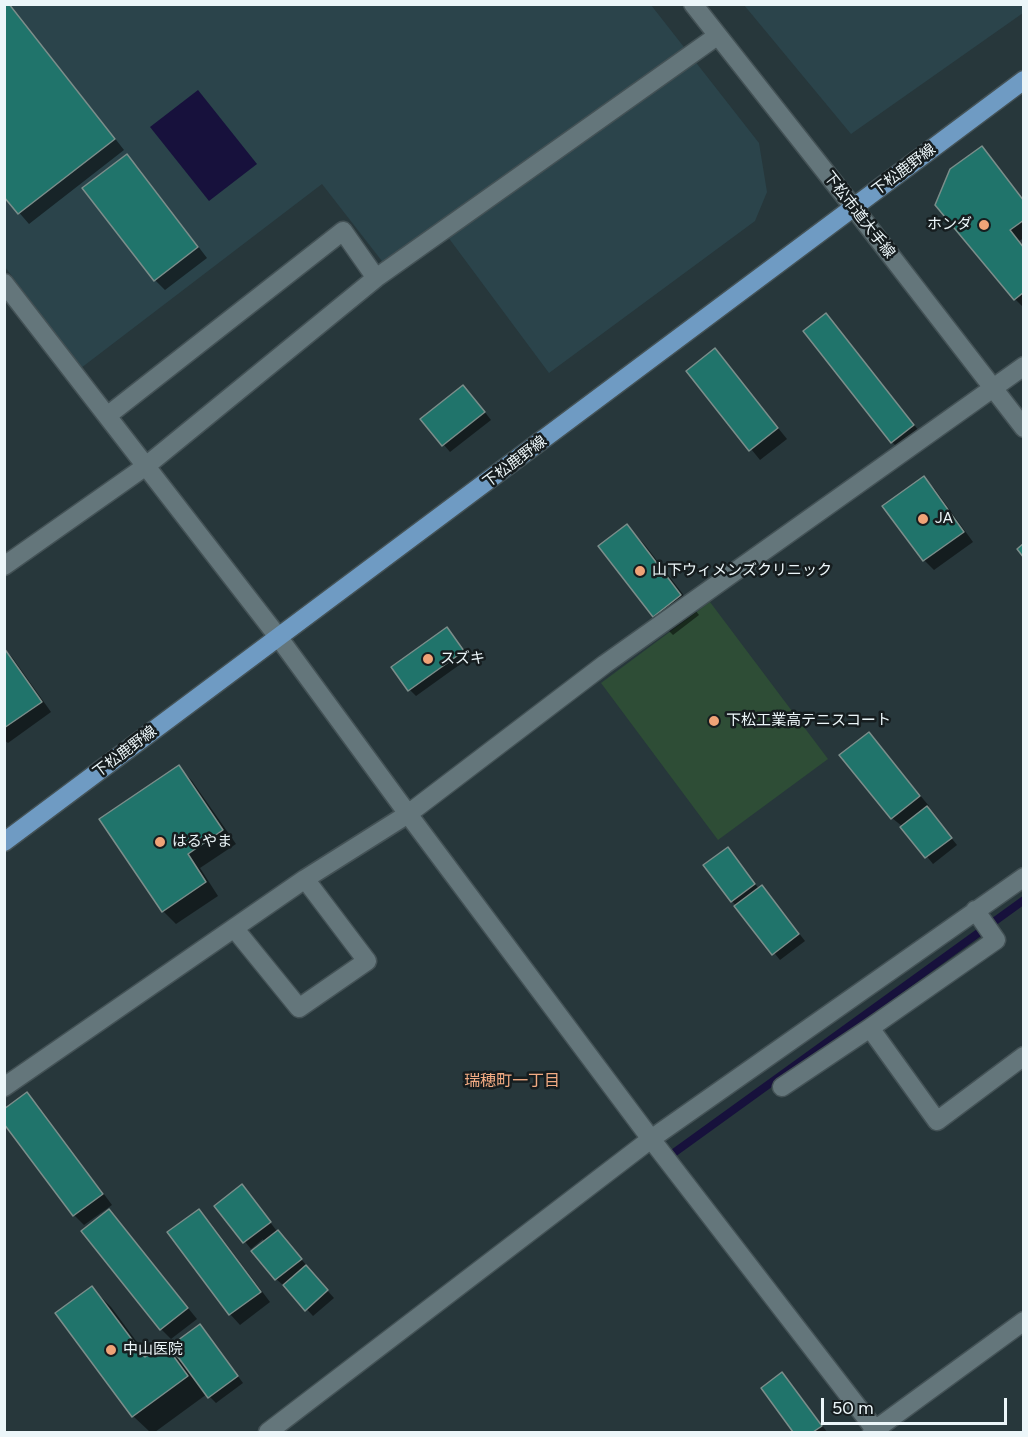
<!DOCTYPE html>
<html>
<head>
<meta charset="utf-8">
<style>
  body { margin:0 }
  #map { position:relative; width:1028px; height:1437px; overflow:hidden; background:#27373b; font-family:Figtree,sans-serif }
  canvas { display:block }
  .frame { position:absolute; inset:0; border:6px solid #ecf6f9; pointer-events:none }
  .scale { position:absolute; left:821px; top:1398px; width:186px; height:27px; box-sizing:border-box; border:3px solid #ecf6f9; border-top:0; padding-left:8px; font-size:18px; line-height:21px; white-space:nowrap; color:#ecf6f9; -webkit-text-stroke:4px #161d1f; paint-order:stroke }
</style>
</head>
<body>
<div id="map">
<canvas width="1028" height="1437"></canvas>
<div class="frame"></div>
<div class="scale">50 m</div>
</div>
<script>
const ctx = document.querySelector('canvas').getContext('2d');
ctx.lineJoin = 'round';
function fill(path, color) { ctx.fillStyle = color; ctx.fill(path, 'evenodd'); }
function stroke(path, color, width, dash) { ctx.strokeStyle = color; ctx.lineWidth = width; ctx.lineCap = dash ? 'butt' : 'round'; ctx.setLineDash(dash || []); ctx.stroke(path); }
function drawText(font, color, halo, rows, align = 'center') {
  ctx.font = font + ' Figtree,"Noto Sans JP",sans-serif'; ctx.lineWidth = 5; ctx.setLineDash([]); ctx.textBaseline = 'middle'; ctx.strokeStyle = halo; ctx.fillStyle = color; for (const [text, x, y, turn = 0] of rows) {
    ctx.save(); ctx.translate(x, y); ctx.rotate((+turn || 0) * Math.PI / 180); ctx.textAlign = isNaN(turn) ? turn : align; if (halo) ctx.strokeText(text, 0, 0); ctx.fillText(text, 0, 0); ctx.restore();
  }
}
const built = new Path2D(`
  M1023 4V13L851 134 744 5Z
  M5 5H651L759 143 767 192 755 221 549 373 439 225 385 265 322 184 81 368 5 267Z`);
const green = new Path2D(`
  M710 602 828 759 718 840 601 683Z`);
const water = new Path2D(`
  M198 90 257 164 209 201 150 127Z`);
const shadow = new Path2D(`
  M4 4H10L124 150 29 224 4 195Z
  M981 148 991 158 1024 200V238L1019 241 1024 247V308L1015 299Z
  M127 156 137 166 207 258 165 290 155 280Z
  M826 315 836 326 923 436 902 452 892 442Z
  M715 350 787 439 760 460 688 371Z
  M470 393 491 420 450 452 422 419Z
  M924 478 934 488 973 542 934 570 924 560Z
  M627 526 645 545 699 615 673 635 654 616Z
  M447 629 469 658 416 696 410 690Z
  M4 649 12 657 51 712 8 743 4 740Z
  M869 734 929 806 927 808 957 845 933 864 903 827 892 818Z
  M179 767 192 781 236 844 200 868 218 896 176 924 163 911Z
  M728 849 759 889 768 894 805 941 780 960 732 901Z
  M27 1094 37 1104 112 1205 84 1225 74 1215Z
  M248 1193 276 1230 307 1266 306 1267 334 1298 313 1316 284 1284 283 1285 276 1279 263 1239 251 1249 216 1206Z
  M109 1211 197 1319 171 1339 161 1329Z
  M199 1211 209 1221 270 1302 240 1325 230 1314Z
  M92 1288 111 1307 148 1357 164 1345 181 1362 206 1333 243 1383 216 1403 207 1394 155 1432H150L133 1416 57 1314Z
  M789 1381 827 1432H795L763 1388Z`);
const stream = new Path2D(`
  M675 1152 1024 900`);
const building = new Path2D(`
  M4 4H9L115 139 18 214 4 197Z
  M982 146 1024 201V220L1010 230 1024 248V292L1014 300 935 205 950 169Z
  M127 154 198 247 154 281 82 188Z
  M826 313 914 425 891 443 803 331Z
  M715 348 778 428 749 451 686 371Z
  M463 385 485 412 442 446 420 419Z
  M924 476 964 532 923 561 882 506Z
  M627 524 681 595 653 617 598 546Z
  M1024 543V558L1017 549Z
  M447 627 464 651 408 691 391 667Z
  M4 648 42 702 4 728Z
  M869 732 920 796 891 819 839 755Z
  M179 765 223 830 188 854 206 882 162 912 99 819Z
  M927 806 952 838 925 858 900 827Z
  M728 847 755 884 731 902 703 865Z
  M762 885 799 934 772 955 734 906Z
  M27 1092 103 1194 73 1216 4 1124V1109Z
  M242 1184 271 1222 243 1243 214 1206Z
  M109 1209 188 1308 160 1330 81 1231Z
  M199 1209 261 1292 229 1315 167 1232Z
  M278 1230 302 1259 275 1280 251 1251Z
  M306 1265 328 1290 305 1311 283 1285Z
  M92 1286 145 1357 164 1343 188 1376 132 1417 55 1313Z
  M200 1324 238 1376 208 1398 170 1346Z
  M782 1372 822 1426 813 1432H793L761 1388Z`);
const minor = new Path2D(`
  M693 4 854 208 1024 428
  M4 283 279 638 408 814 651 1139 877 1432
  M107 416 343 231 376 278
  M4 566 146 466 376 278 717 36
  M234 928 299 1008 367 961 305 879
  M870 1028 937 1121 1024 1056
  M4 1087 305 879 408 814 605 664 1024 366
  M782 1087 870 1028 996 940 975 910
  M268 1432 651 1139 1024 877
  M872 1432 1024 1321`);
const major = new Path2D(`
  M4 842 1024 80`);
const markers = [
  [984,225,6,"#efa377"],
  [923,519,6,"#efa377"],
  [640,571,6,"#efa377"],
  [428,659,6,"#efa377"],
  [714,721,6,"#efa377"],
  [160,842,6,"#efa377"],
  [111,1350,6,"#efa377"]
];
const streetNames = [
  ["下松鹿野線",904,170,-37],
  ["下松市道大手線",859,215,52],
  ["下松鹿野線",515,462,-37],
  ["下松鹿野線",125,752,-37]
];
const poiNames = [
  ["ホンダ",972,225,"right"],
  ["JA",935,519],
  ["山下ウィメンズクリニック",652,571],
  ["スズキ",440,659],
  ["下松工業高テニスコート",726,721],
  ["はるやま",172,842],
  ["中山医院",123,1350]
];
const neighbourhoodNames = [
  ["瑞穂町一丁目",512,1081]
];
fill(built, '#2b444b');
fill(green, '#2e4d36');
fill(water, '#17113c');
fill(shadow, '#0007');
stroke(stream, '#17113c', 8);
fill(building, '#20746b');
stroke(building, '#7b8e8b', 1.5);
stroke(minor, '#445256', 21);
stroke(major, '#445256', 21);
stroke(minor, '#64767b', 18);
stroke(major, '#6f9bc3', 18);
for (const [x, y, r, color] of markers) { const dot = new Path2D(); dot.arc(x, y, r, 0, 2 * Math.PI); ctx.fillStyle = color; ctx.fill(dot); stroke(dot, '#161d1f', 2); }
drawText('15px', '#ecf6f9', '#161d1f', streetNames);
drawText('15px', '#ecf6f9', '#161d1f', poiNames, 'left');
drawText('16px', '#f2ab83', '#161d1f', neighbourhoodNames);
</script>
</body>
</html>
